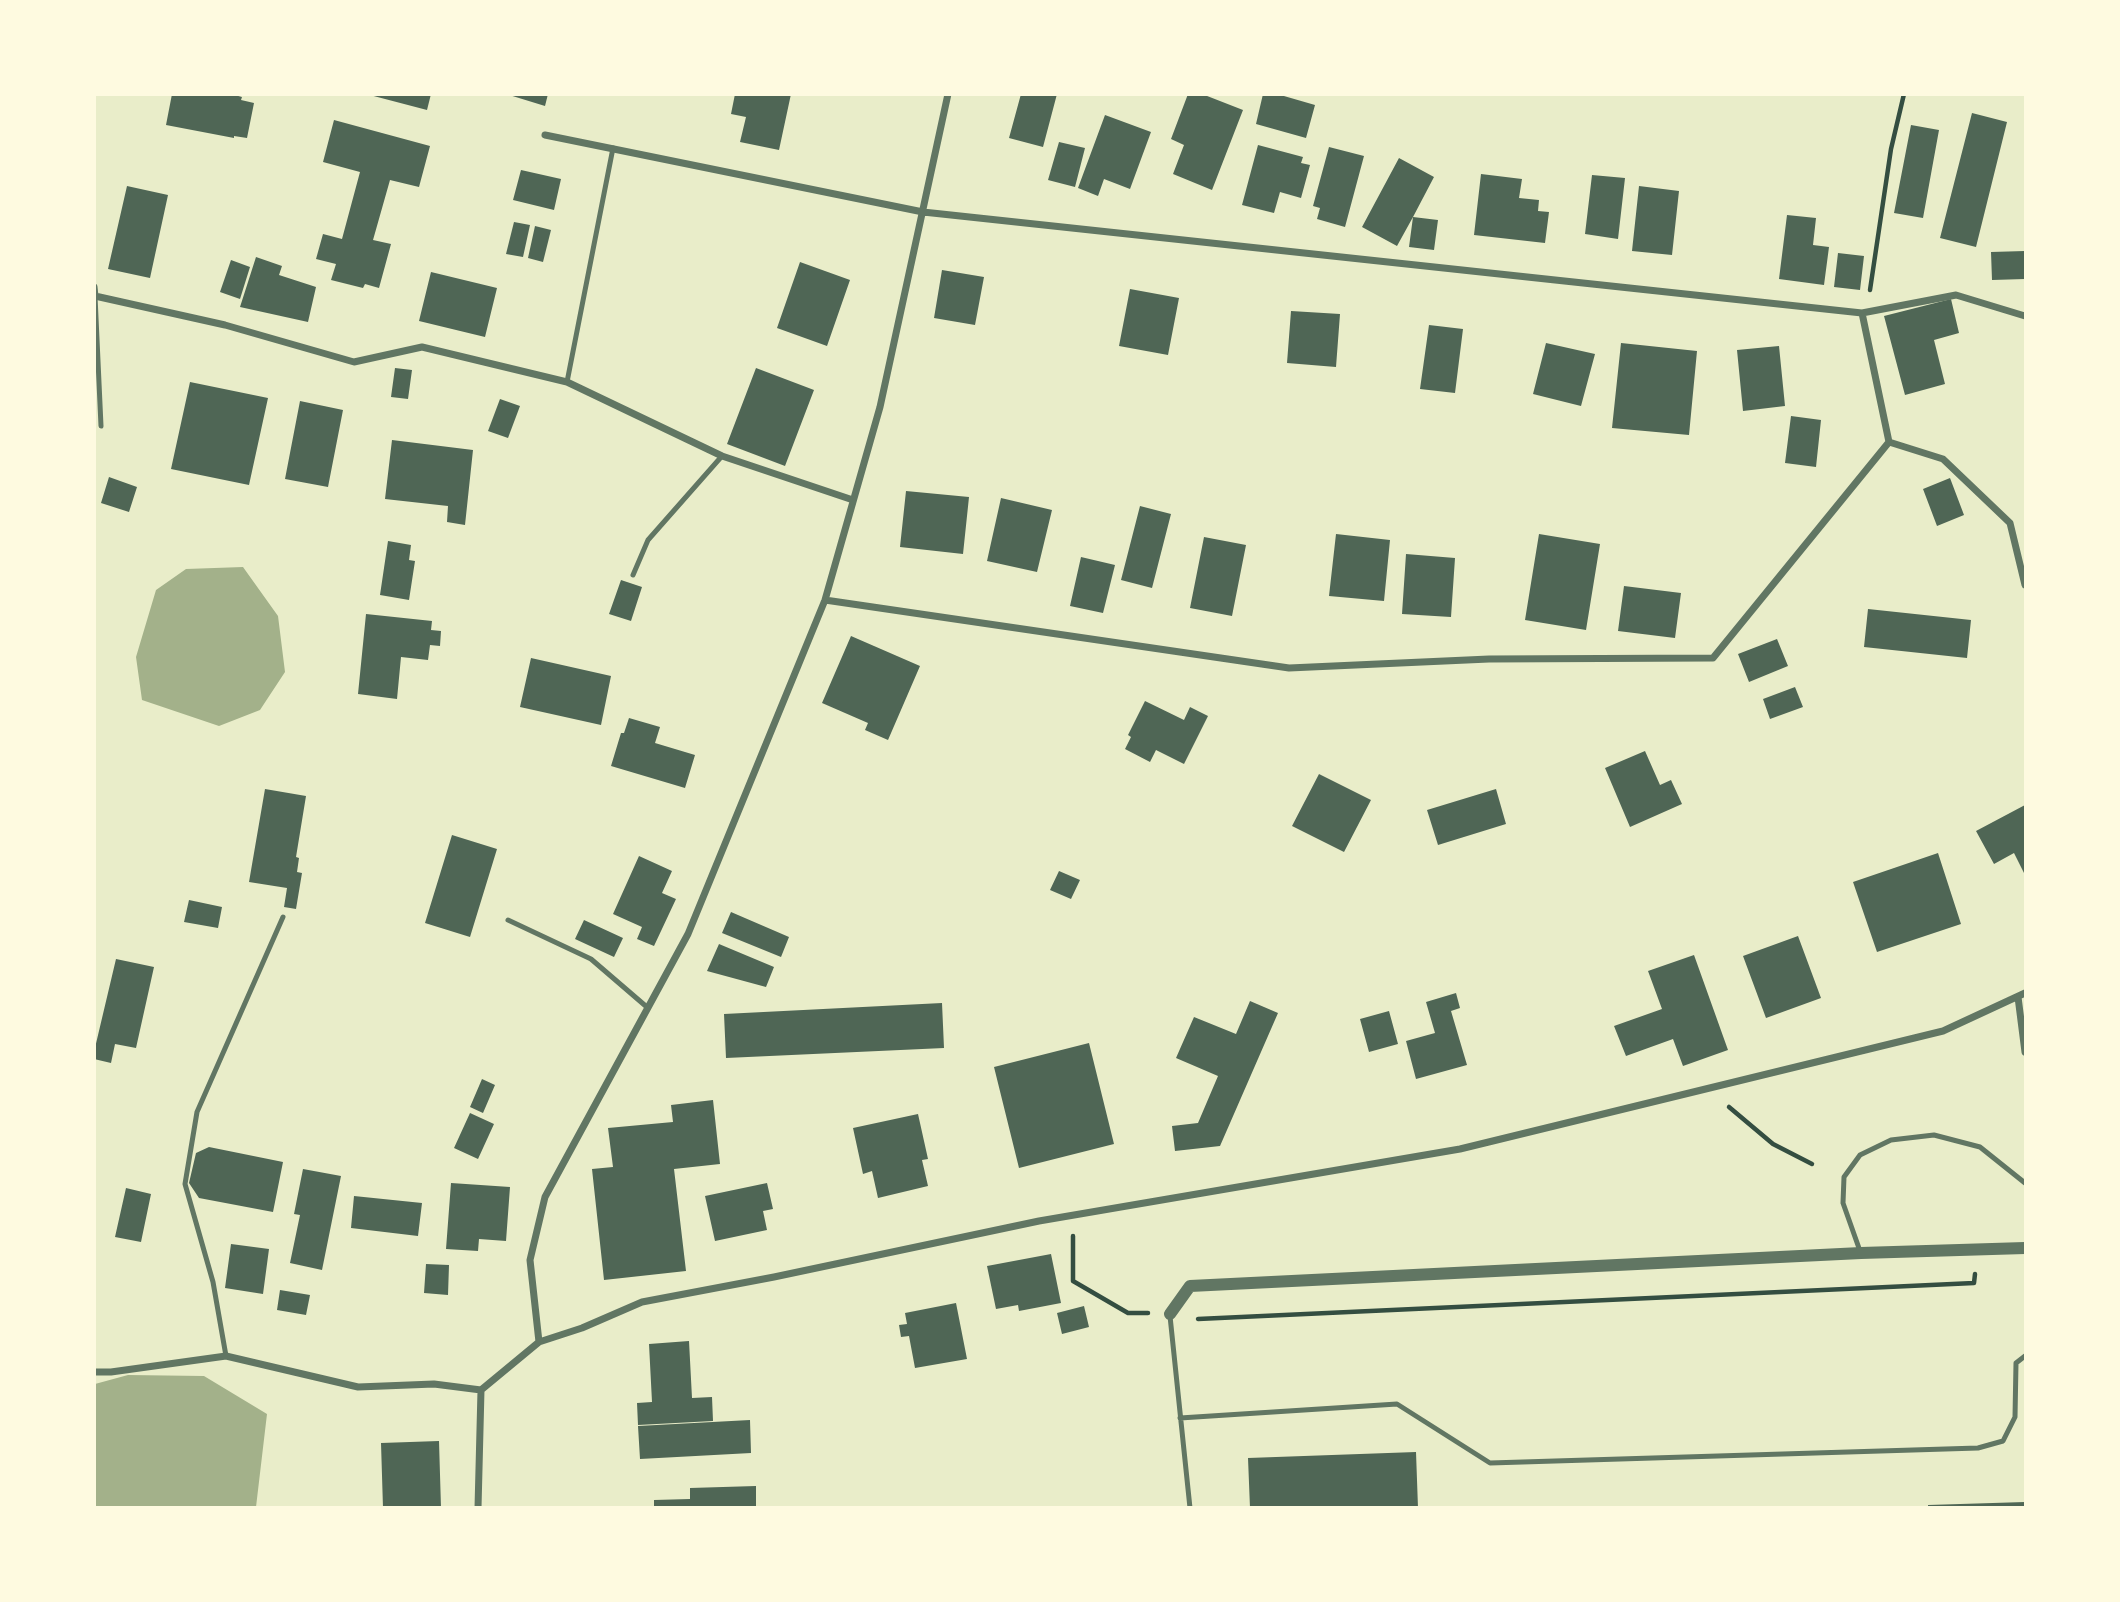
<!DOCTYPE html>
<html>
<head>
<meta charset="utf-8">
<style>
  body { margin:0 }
  #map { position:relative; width:2120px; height:1602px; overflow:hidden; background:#e9edc9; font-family:Mulish,sans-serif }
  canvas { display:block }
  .frame { position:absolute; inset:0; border:96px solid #fefae0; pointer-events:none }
</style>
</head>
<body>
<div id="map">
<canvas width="2120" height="1602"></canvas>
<div class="frame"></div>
</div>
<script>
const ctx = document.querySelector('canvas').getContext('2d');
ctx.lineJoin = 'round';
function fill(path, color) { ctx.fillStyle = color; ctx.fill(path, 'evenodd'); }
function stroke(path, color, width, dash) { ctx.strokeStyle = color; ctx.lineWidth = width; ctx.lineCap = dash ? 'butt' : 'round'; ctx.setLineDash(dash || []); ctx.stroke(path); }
const water = new Path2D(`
  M243 567 278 616 285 672 260 710 219 726 142 700 136 657 156 590 186 569Z
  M128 1375 204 1376 267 1414 256 1507H95V1384Z`);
const building = new Path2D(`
  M172 94H231L242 97 241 100 254 103 247 138 234 136V138L166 125Z
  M366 94H431L427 110Z
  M506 94H548L545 106Z
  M735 94H791L779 150 740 142 746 117 731 114Z
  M1021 94H1057L1043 147 1009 138Z
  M1188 94H1202L1243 110 1212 190 1173 174 1184 145 1171 139Z
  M1263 94H1277L1315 105 1306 138 1256 124Z
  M1972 113 2007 122 1976 247 1940 238Z
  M1105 115 1151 132 1130 189 1104 179 1098 196 1078 188Z
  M334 120 430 146 419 187 390 180 373 240 391 244 379 288 365 284 363 288 331 280 336 264 316 259 323 234 342 239 360 172 323 162Z
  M1911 125 1939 130 1923 218 1894 213Z
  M1059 142 1085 148 1075 187 1048 180Z
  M1258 145 1303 157 1301 163 1310 165 1301 198 1280 192 1274 213 1242 205Z
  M1329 147 1364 156 1345 227 1317 219 1320 208 1313 206Z
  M1399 158 1434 177 1413 217 1438 220 1434 250 1409 247 1413 217 1397 246 1362 227Z
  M521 170 561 179 554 210 513 200Z
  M1481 174 1522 179 1519 198 1539 200 1538 211 1549 212 1545 243 1474 235Z
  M1592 175 1625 178 1618 239 1585 234Z
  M127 186 168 195 150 278 108 269Z
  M1639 186 1679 191 1672 255 1632 251Z
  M1787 215 1816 218 1813 245 1829 247 1824 285 1779 279Z
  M514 222 530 225 523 257 506 254Z
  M535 226 551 230 543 262 528 258Z
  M2025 251V279L1992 280 1991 252Z
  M1838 253 1864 256 1860 290 1834 287Z
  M256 257 282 266 279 275 316 287 308 322 240 307Z
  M231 260 250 267 240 299 220 292Z
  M800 262 850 280 827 346 777 328Z
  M942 270 984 277 975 325 934 318Z
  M431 272 497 288 485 337 419 321Z
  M1130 289 1179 298 1168 355 1119 346Z
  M1951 299 1959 333 1934 340 1945 384 1905 395 1884 316Z
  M1291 311 1340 314 1336 367 1287 363Z
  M1429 325 1463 329 1455 393 1420 389Z
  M1546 343 1595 354 1581 406 1533 394Z
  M1621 343 1697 351 1689 435 1612 428Z
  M1779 346 1785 406 1743 411 1737 350Z
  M395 368 412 370 408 399 391 397Z
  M756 368 814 390 785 466 727 444Z
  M190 382 268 398 249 485 171 469Z
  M500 399 520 406 508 438 488 431Z
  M300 401 343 410 328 487 285 479Z
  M1791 416 1821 420 1816 467 1785 463Z
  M392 440 473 450 465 525 447 522 448 506 385 499Z
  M109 477 137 487 129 512 101 503Z
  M1950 478 1964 515 1937 526 1923 489Z
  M906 491 969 497 963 554 900 547Z
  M1001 498 1052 510 1037 572 987 561Z
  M1140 506 1171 514 1152 588 1121 580Z
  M1336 534 1390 540 1384 601 1329 596Z
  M1539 534 1600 544 1586 630 1525 620Z
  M1204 537 1246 545 1232 616 1190 608Z
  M388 541 411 545 409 560 415 561 409 600 380 595Z
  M1406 554 1455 558 1451 617 1402 614Z
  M1081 557 1115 565 1103 613 1070 606Z
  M621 580 642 587 631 621 609 614Z
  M1624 586 1681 593 1675 638 1618 631Z
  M1868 609 1971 620 1967 658 1864 647Z
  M366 614 432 621 431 630 441 631 440 646 430 645 428 660 401 657 397 699 358 694Z
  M851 636 920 666 888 740 865 730 868 723 822 703Z
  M1777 639 1788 666 1749 682 1738 654Z
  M531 658 611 676 601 725 520 707Z
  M1795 687 1803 707 1770 719 1763 699Z
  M1145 701 1184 720 1190 707 1208 716 1184 764 1156 750 1150 762 1125 749 1131 737 1128 735Z
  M629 718 660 727 655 743 695 755 685 788 611 766 621 733H624Z
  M1645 751 1660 785 1671 780 1682 804 1630 827 1605 768Z
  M1319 774 1371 800 1344 852 1292 826Z
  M265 789 306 796 296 857 299 858 297 872 302 873 296 909 284 907 287 888 249 882Z
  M1496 789 1506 824 1438 845 1427 810Z
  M2025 805V875L2014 853 1994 864 1976 831Z
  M452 835 497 849 470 937 425 923Z
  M1938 853 1961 924 1877 952 1853 882Z
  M639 856 672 871 662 893 676 899 654 946 637 939 642 927 613 914Z
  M1059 871 1080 880 1071 899 1050 890Z
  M189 900 222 907 218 928 184 922Z
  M731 912 789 937 781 957 722 933Z
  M584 920 623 938 614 957 575 939Z
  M1798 936 1821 998 1766 1018 1743 956Z
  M719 944 774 967 766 987 707 971Z
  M1694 955 1728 1050 1683 1066 1673 1039 1626 1056 1614 1026 1662 1009 1648 971Z
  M116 959 154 967 136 1048 115 1044 111 1063 94 1059V1052Z
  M1456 993 1460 1008 1451 1011 1467 1065 1416 1079 1406 1041 1435 1033 1426 1002Z
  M1250 1001 1278 1013 1220 1146 1175 1151 1172 1126 1198 1123 1218 1076 1176 1058 1194 1017 1236 1034Z
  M942 1003 944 1048 726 1058 724 1014Z
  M1389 1011 1398 1044 1369 1052 1360 1019Z
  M1089 1043 1114 1144 1019 1168 994 1067Z
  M482 1079 495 1085 483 1113 470 1107Z
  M713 1100 720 1164 674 1169 686 1271 604 1280 592 1169 613 1167 608 1128 673 1122 671 1105Z
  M470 1113 494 1124 478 1159 454 1148Z
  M918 1114 928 1159 922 1160 928 1186 878 1198 872 1171 863 1174 853 1128Z
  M209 1147 283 1162 273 1212 199 1198 189 1183 196 1153Z
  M303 1169 341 1176 322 1270 290 1263 300 1215 294 1214Z
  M451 1183 510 1187 506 1241 479 1239 478 1251 446 1249Z
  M767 1183 773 1209 763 1211 767 1230 715 1241 705 1196Z
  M126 1188 151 1194 141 1242 115 1237Z
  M354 1196 422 1203 418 1236 351 1228Z
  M231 1244 269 1249 263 1294 225 1288Z
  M1051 1254 1061 1303 1019 1311 1018 1305 996 1309 987 1266Z
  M426 1264 449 1265 448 1295 424 1293Z
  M280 1290 310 1295 306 1315 277 1310Z
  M956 1303 967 1359 915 1368 909 1336 901 1337 899 1325 907 1324 905 1313Z
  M1084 1306 1089 1327 1062 1334 1057 1313Z
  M689 1341 692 1398 712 1397 713 1421 638 1425 637 1403 652 1402 649 1344Z
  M750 1420 751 1453 640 1459 638 1426Z
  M439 1441 441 1508H383L381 1443Z
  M1416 1452 1418 1508H1250L1248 1458Z
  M756 1486V1508H654V1500L690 1499V1488Z
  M2025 1502V1508H1928V1505Z`);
const path = new Path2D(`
  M1870 290 1891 149 1904 94
  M1729 1107 1773 1144 1812 1164
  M1073 1236V1281L1128 1313H1148
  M1198 1319 1974 1283 1975 1274`);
const service = new Path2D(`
  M95 296 101 426
  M567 382 613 148
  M633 575 648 540 722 456
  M508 920 591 959 648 1008
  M1860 1251 1843 1203 1844 1177 1860 1155 1891 1140 1934 1135 1980 1147 2025 1183
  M1170 1316 1190 1508
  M226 1356 213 1282 185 1184 197 1112 283 917
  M1180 1418 1397 1404 1490 1463 1978 1448 2003 1441 2015 1417 2016 1363 2025 1356`);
const minor = new Path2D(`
  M545 135 923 212 1862 313 1956 295 2025 316
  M94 287 95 296 225 325 354 362 422 347 567 382 722 456 853 500
  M1889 442 1943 459 2010 523 2025 585
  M825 600 1289 668 1489 659 1713 658 1889 442 1862 313
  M2018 997 2025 1052
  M539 1342 530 1260 545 1197 688 934 825 600 880 407 948 94
  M94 1372H111L226 1356 358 1387 434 1384 481 1390 539 1342 582 1328 642 1302 774 1277 1039 1221 1460 1149 1943 1031 2025 993
  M478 1508 481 1390`);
const tertiary = new Path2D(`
  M1170 1314 1190 1286 1861 1253 2025 1248`);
fill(water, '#a3b18a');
fill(building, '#4f6655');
stroke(path, '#344e41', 4.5);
stroke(service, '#617663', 5);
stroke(minor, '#617663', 7);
stroke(tertiary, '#617663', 12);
</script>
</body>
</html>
